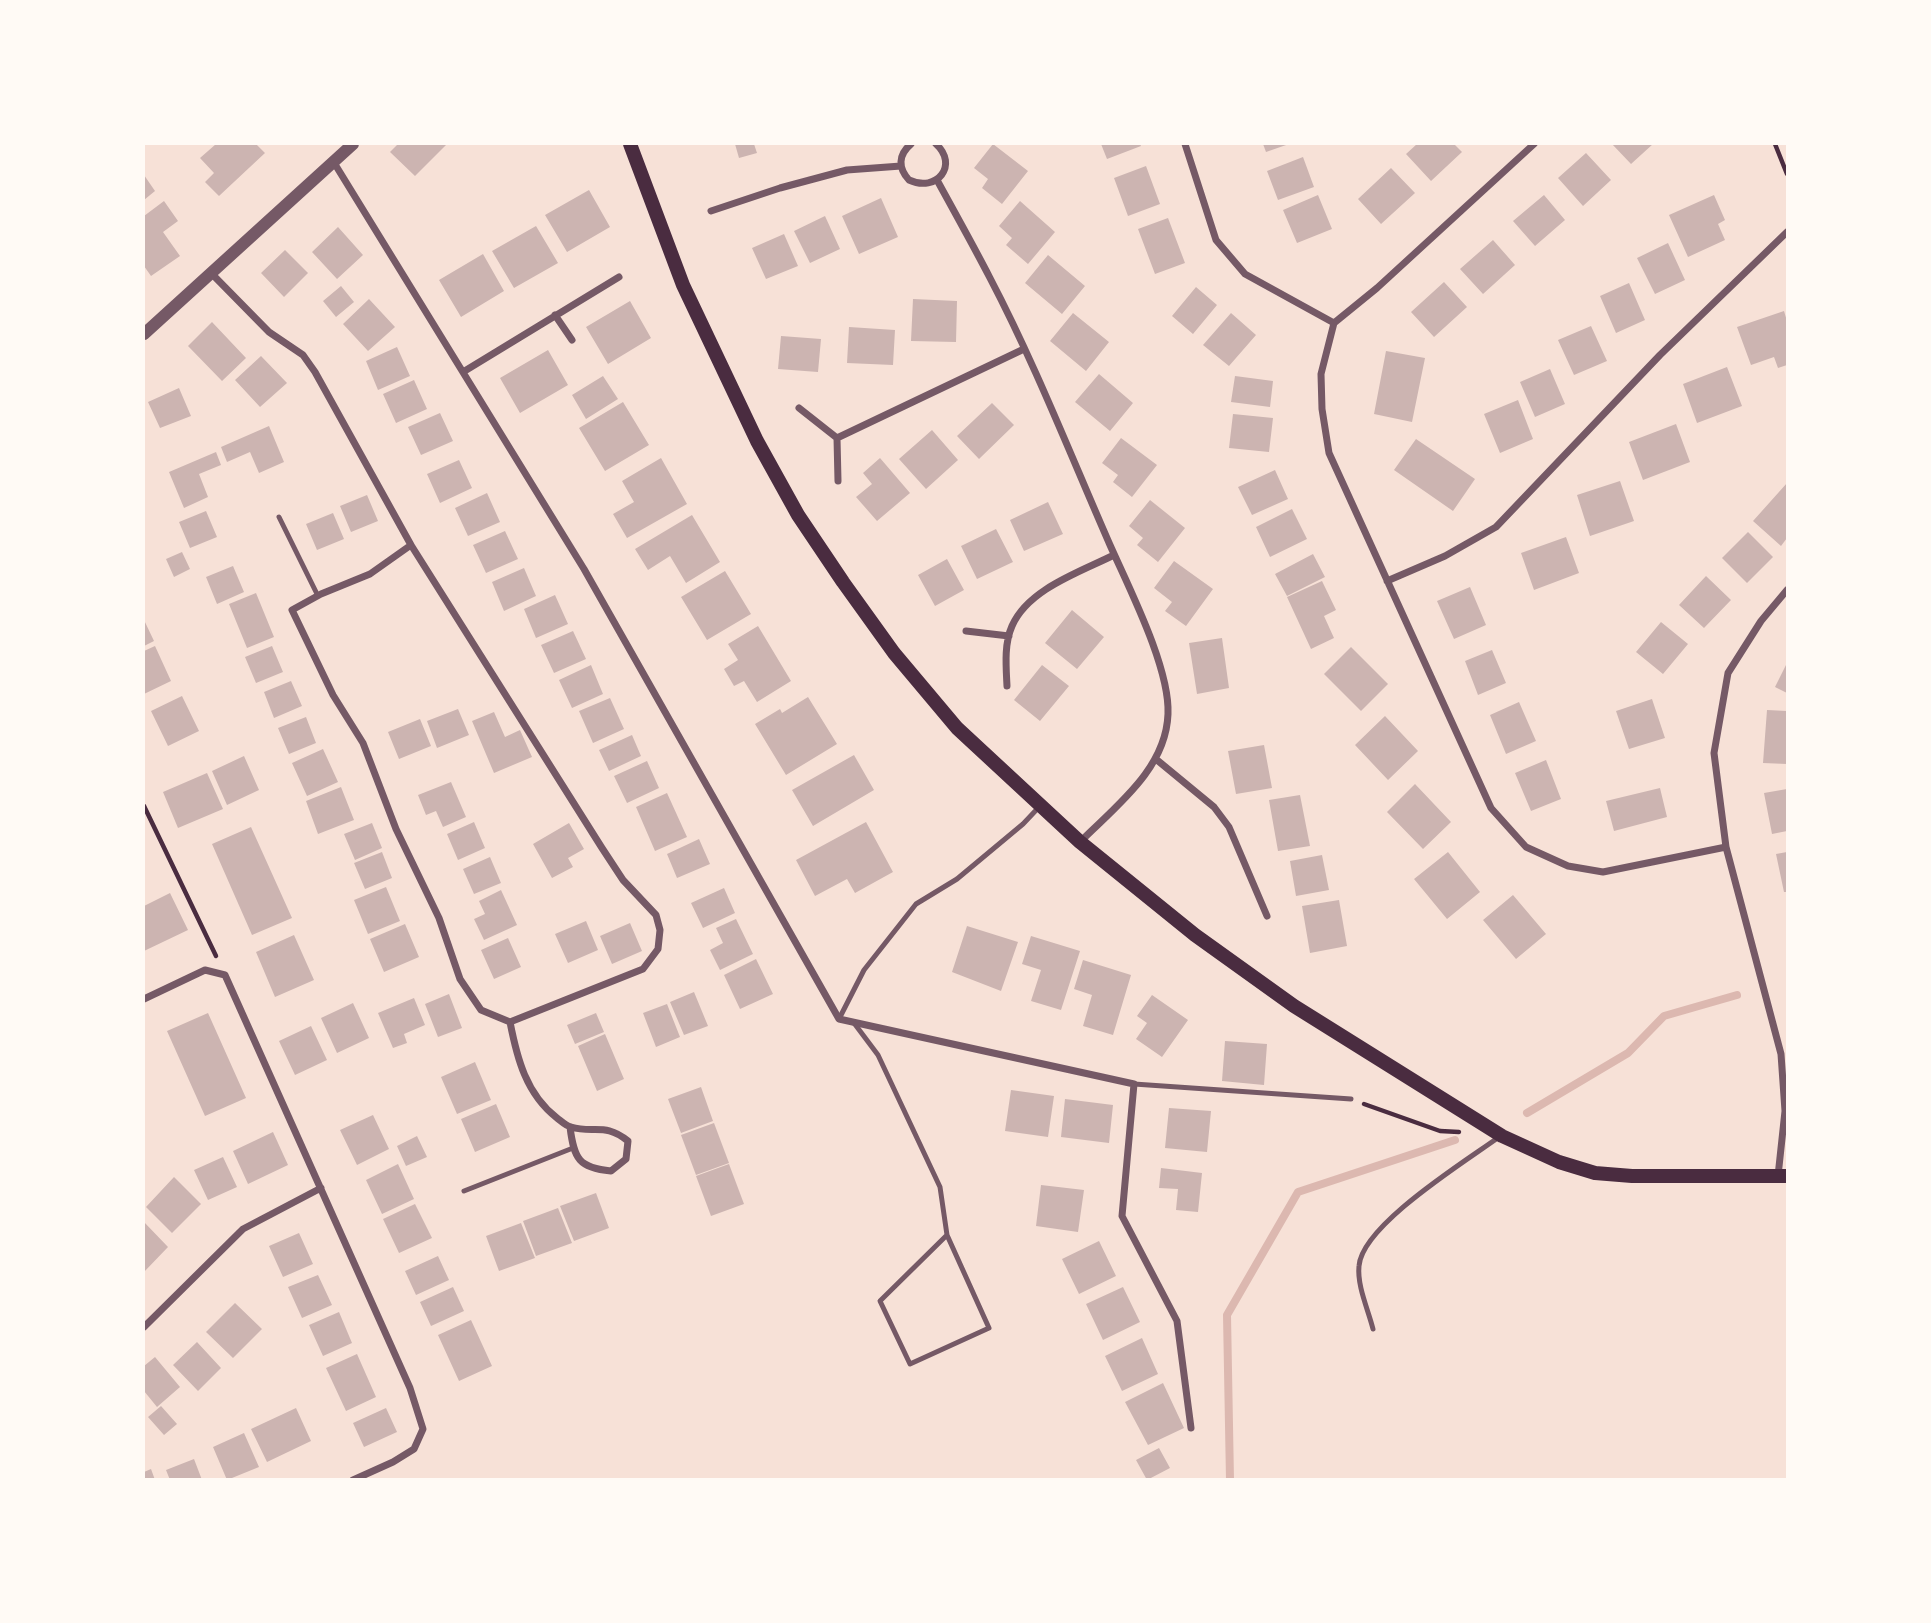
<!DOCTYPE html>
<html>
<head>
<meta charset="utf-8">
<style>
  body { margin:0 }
  #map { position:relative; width:1931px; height:1623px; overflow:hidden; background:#f7e1d7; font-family:"Roboto Condensed",sans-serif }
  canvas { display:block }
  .frame { position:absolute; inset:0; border:145px solid #fffaf5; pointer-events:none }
</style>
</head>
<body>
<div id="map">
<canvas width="1931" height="1623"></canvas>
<div class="frame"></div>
</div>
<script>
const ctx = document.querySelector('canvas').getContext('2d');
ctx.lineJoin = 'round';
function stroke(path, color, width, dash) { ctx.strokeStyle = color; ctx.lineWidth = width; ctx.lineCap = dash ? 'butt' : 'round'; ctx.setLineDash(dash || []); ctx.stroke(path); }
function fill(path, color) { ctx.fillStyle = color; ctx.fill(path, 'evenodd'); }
const stream = new Path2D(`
  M1527 1113 1628 1053 1664 1016 1737 995
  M1230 1480 1227 1315 1298 1192 1455 1140`);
const building = new Path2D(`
  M216 144H256L265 153 219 196 205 182 214 173 200 158Z
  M398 144H447L415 176 390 152Z
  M735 144H754L757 153 739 158Z
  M993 144 1028 171 1002 204 982 188 988 179 974 168Z
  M1101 144H1140L1141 146 1107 159Z
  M1263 144H1289L1266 152Z
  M1417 144H1454L1462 152 1431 181 1406 154Z
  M1612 144H1653L1631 164Z
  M1586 153 1611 180 1583 206 1558 178Z
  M1303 157 1314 187 1278 200 1267 171Z
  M1146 166 1160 204 1128 216 1114 178Z
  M1391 168 1415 193 1381 224 1358 199Z
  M144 175 155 191 144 200Z
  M589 190 610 227 567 252 545 215Z
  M1318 195 1332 229 1297 243 1283 210Z
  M1544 195 1565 220 1535 246 1513 221Z
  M1714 195 1725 220 1718 224 1725 240 1688 257 1669 215Z
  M881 198 898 237 859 254 842 216Z
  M164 201 178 221 163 232 180 256 151 276 144 266V216Z
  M1020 201 1055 232 1028 264 1006 245 1012 238 999 226Z
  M825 216 840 249 810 263 794 231Z
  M1168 218 1185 263 1155 274 1138 229Z
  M536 226 558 263 514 288 492 251Z
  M338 227 363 255 337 279 312 252Z
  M784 234 798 266 766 279 752 248Z
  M1493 240 1515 265 1483 294 1460 269Z
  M1668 243 1685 280 1655 294 1637 258Z
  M285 250 308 273 284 297 261 273Z
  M483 254 504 291 461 317 439 280Z
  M1048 255 1085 286 1062 314 1025 283Z
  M1444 282 1467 307 1434 337 1411 312Z
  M1629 283 1645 320 1616 333 1600 296Z
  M341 286 354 302 336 317 323 301Z
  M1196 287 1217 305 1193 334 1172 316Z
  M369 299 395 327 368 351 343 324Z
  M913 299 957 301 956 342 911 341Z
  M630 301 651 338 608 364 586 327Z
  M1784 311 1787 321V365L1778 368 1774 357 1751 365 1737 327Z
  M1073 313 1109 342 1086 371 1050 341Z
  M1231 313 1256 335 1229 366 1203 345Z
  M212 322 246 358 222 381 188 346Z
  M1591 326 1607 361 1574 375 1558 340Z
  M849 327 895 330 893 365 847 363Z
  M781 336 821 339 818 372 778 369Z
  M397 347 410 376 378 390 366 361Z
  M548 350 568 385 520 413 500 378Z
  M1386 351 1425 358 1412 422 1374 414Z
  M261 356 287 383 260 407 235 380Z
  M1727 367 1742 406 1697 423 1683 384Z
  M1550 369 1565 404 1535 417 1520 382Z
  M1099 374 1133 403 1110 431 1075 402Z
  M603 376 618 399 586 419 572 395Z
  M1235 376 1273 381 1270 407 1231 402Z
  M414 380 427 409 396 423 383 394Z
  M179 388 191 416 160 428 148 402Z
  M1518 400 1533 439 1500 453 1484 414Z
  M623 402 649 445 605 471 579 428Z
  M992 403 1014 425 979 459 957 436Z
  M440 413 453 441 421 455 408 427Z
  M1233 414 1273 418 1269 452 1229 448Z
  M1676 424 1690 462 1643 480 1629 442Z
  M269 426 284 462 259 473 250 452 227 462 221 447Z
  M932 430 958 460 926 489 899 459Z
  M1121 438 1157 465 1132 497 1113 482 1118 475 1102 463Z
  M1416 439 1475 479 1453 511 1394 470Z
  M216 452 221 465 199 474 208 497 184 508 169 472Z
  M661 458 687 504 627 538 613 514 634 502 622 481Z
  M880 458 910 493 877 521 856 497 872 484 863 473Z
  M459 460 472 488 440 503 427 474Z
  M1275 470 1288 499 1252 515 1238 487Z
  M1620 481 1634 521 1590 536 1577 495Z
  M1787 483V538L1781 546 1753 521Z
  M487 493 500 522 468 536 455 508Z
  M367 495 378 521 351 532 340 506Z
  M1150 500 1185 528 1158 562 1137 545 1143 538 1129 526Z
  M1048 502 1063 534 1024 551 1010 520Z
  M1292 509 1307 539 1270 557 1256 527Z
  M206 511 217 537 190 548 179 522Z
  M333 513 344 539 317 550 306 524Z
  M692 515 720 562 686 583 670 556 648 570 635 549Z
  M996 529 1013 562 977 579 961 546Z
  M505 531 518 559 486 573 473 545Z
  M1748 532 1773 557 1747 583 1722 558Z
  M1566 537 1579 573 1534 590 1521 553Z
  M182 552 190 569 174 577 166 559Z
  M1313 554 1325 577 1287 596 1275 574Z
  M947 559 964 590 935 606 918 575Z
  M1174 561 1213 589 1186 626 1165 611 1172 602 1154 588Z
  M233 566 244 592 217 604 206 577Z
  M524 568 536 596 504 611 492 582Z
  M725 571 751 614 707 640 681 597Z
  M1706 576 1731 600 1704 628 1679 605Z
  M1322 581 1336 610 1324 616 1334 638 1311 649 1287 597Z
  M1470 587 1486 625 1454 639 1437 601Z
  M256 593 274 637 247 648 229 604Z
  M555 595 568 624 536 638 524 609Z
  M1072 610 1104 637 1077 669 1045 643Z
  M144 620 154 641 144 646Z
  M1661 622 1688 644 1663 674 1636 652Z
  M758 626 791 681 757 702 744 681 734 686 724 669 738 660 728 644Z
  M573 631 586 659 554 673 541 645Z
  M1222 638 1229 688 1197 694 1189 643Z
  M155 646 171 681 144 694V651Z
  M272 646 283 672 256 683 245 657Z
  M1351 647 1388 684 1361 711 1324 674Z
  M1492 650 1506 683 1478 695 1465 661Z
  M1787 663V693L1775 687Z
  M591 665 603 694 572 708 559 680Z
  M1042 665 1069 686 1040 721 1014 700Z
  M291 681 302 706 274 718 264 692Z
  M182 696 199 731 168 746 151 711Z
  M808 697 837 744 786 775 755 724 780 709 782 713Z
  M610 698 624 729 593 743 579 711Z
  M1652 699 1665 738 1629 749 1616 711Z
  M1519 702 1536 741 1506 754 1490 715Z
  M458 709 469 735 437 748 427 721Z
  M1767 710 1787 711V764L1763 763Z
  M494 712 505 737 520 730 532 757 494 773 472 721Z
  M1385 716 1418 751 1388 780 1355 745Z
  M306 717 316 743 289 754 278 728Z
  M420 719 431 746 399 759 388 732Z
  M632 735 641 756 609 771 599 750Z
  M1264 745 1272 788 1236 794 1228 751Z
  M323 749 338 782 307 796 292 763Z
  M854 755 874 790 813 826 792 790Z
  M244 756 259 790 227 805 212 771Z
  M1546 760 1561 799 1531 811 1515 773Z
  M647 761 659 788 627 803 614 776Z
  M207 773 223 809 178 828 163 792Z
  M451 782 466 817 443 827 436 811 426 815 418 795Z
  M1415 784 1451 822 1423 849 1387 812Z
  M341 787 354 820 318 834 306 801Z
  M1660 788 1667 817 1614 831 1606 801Z
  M1787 789V831L1772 834 1764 793Z
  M667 793 687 837 655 851 636 807Z
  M1300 795 1310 846 1278 851 1269 800Z
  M474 822 485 848 458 860 447 834Z
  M866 822 893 872 855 893 847 879 815 896 796 860Z
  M372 823 382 848 355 860 344 834Z
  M569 823 584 849 568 858 573 867 552 878 533 844Z
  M251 827 292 918 252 935 212 844Z
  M699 839 710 864 677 878 667 854Z
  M382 852 392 878 365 889 354 863Z
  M1448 852 1480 892 1447 919 1414 879Z
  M1787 852V892H1784L1776 854Z
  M1322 855 1329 890 1296 896 1290 861Z
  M490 857 501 883 474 894 463 869Z
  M386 887 400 921 368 934 354 900Z
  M724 888 735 913 703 928 691 903Z
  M501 890 517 925 484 940 474 919 485 914 479 901Z
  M170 893 188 930 144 951V906Z
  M1513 895 1546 934 1516 959 1483 920Z
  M1339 900 1347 946 1310 953 1302 906Z
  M736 919 753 954 720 970 710 950 723 943 716 928Z
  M586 921 598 950 568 963 555 934Z
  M630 923 642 951 612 964 600 936Z
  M405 924 419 957 384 972 370 939Z
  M967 926 1018 942 1001 991 952 972Z
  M294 935 314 980 275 997 256 952Z
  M1031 936 1080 951 1061 1010 1031 1001 1041 970 1022 964Z
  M508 938 521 967 494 979 481 950Z
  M756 959 773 994 740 1009 724 975Z
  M1083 960 1131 975 1113 1035 1083 1026 1092 995 1074 989Z
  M694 992 708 1026 684 1035 670 1002Z
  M449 994 462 1028 438 1037 425 1004Z
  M1152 995 1188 1020 1162 1057 1136 1039 1147 1023 1137 1016Z
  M414 998 425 1025 404 1034 407 1043 393 1048 378 1013Z
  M353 1003 369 1038 337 1053 321 1018Z
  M667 1004 680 1037 656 1047 643 1013Z
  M208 1013 246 1098 205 1116 167 1031Z
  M596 1013 604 1032 575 1044 567 1025Z
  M311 1026 327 1060 295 1075 279 1041Z
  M605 1034 624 1079 597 1091 578 1046Z
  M1225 1041 1267 1044 1264 1085 1222 1081Z
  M475 1062 491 1100 457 1114 441 1077Z
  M701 1087 713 1121 681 1133 668 1099Z
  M1011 1090 1054 1096 1048 1137 1005 1131Z
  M1065 1099 1113 1105 1109 1143 1061 1137Z
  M496 1104 510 1137 475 1152 461 1119Z
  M1169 1108 1211 1111 1207 1152 1165 1148Z
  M373 1115 389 1149 357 1165 340 1130Z
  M714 1123 729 1163 696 1175 681 1135Z
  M273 1132 288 1165 248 1184 233 1151Z
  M417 1136 427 1157 406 1166 397 1146Z
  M223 1157 237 1187 208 1200 194 1170Z
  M398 1164 414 1199 382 1214 366 1180Z
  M729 1164 744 1204 711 1216 696 1176Z
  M1161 1168 1202 1173 1198 1212 1176 1210 1178 1189 1159 1188Z
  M174 1177 201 1204 172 1233 146 1207Z
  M1041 1185 1084 1190 1078 1232 1036 1226Z
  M596 1193 609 1228 574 1241 560 1206Z
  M415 1204 432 1238 399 1253 383 1219Z
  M558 1208 572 1243 536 1256 523 1221Z
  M144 1222 168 1247 144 1272Z
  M521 1223 535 1258 499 1271 486 1236Z
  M299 1233 313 1264 283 1277 269 1246Z
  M1099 1241 1116 1276 1079 1294 1062 1259Z
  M438 1256 449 1280 416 1295 405 1271Z
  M318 1275 332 1305 302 1318 288 1287Z
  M453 1287 464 1311 431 1326 420 1302Z
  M1123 1287 1140 1322 1103 1340 1086 1304Z
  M235 1303 262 1329 233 1358 206 1332Z
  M339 1312 352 1343 323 1356 309 1325Z
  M471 1320 492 1366 459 1381 438 1335Z
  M1142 1338 1158 1374 1122 1391 1105 1356Z
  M197 1342 221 1368 198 1391 173 1365Z
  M357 1354 376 1397 346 1411 326 1368Z
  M155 1357 180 1387 157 1407 144 1391V1366Z
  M1163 1383 1184 1428 1148 1445 1125 1402Z
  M161 1406 177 1424 164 1435 148 1417Z
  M296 1408 311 1441 267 1462 251 1429Z
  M386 1408 397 1432 364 1447 353 1423Z
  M244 1433 259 1467 227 1480 213 1447Z
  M1159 1448 1170 1468 1147 1480 1136 1460Z
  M194 1459 202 1480H170L166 1470Z
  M151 1469 155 1480H144V1472Z`);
const path = new Path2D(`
  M1775 144 1787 174
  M144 806 216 956
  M1364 1104 1440 1131 1459 1132`);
const service = new Path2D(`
  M279 517 318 596
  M839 1019 864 970 916 904 957 879 1023 824 1040 806
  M854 1023 878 1055 940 1187 947 1235 989 1328 910 1364 880 1301 947 1235
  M1134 1084 1351 1099
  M464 1191 573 1148
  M1373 1329C1368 1309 1357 1286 1359 1266 1362 1225 1466 1161 1499 1137`);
const minor = new Path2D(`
  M911 144C898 155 898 168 909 180 937 193 959 165 936 144
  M1185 144 1216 240 1245 274 1334 323
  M1534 144 1377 288 1334 323 1321 374 1322 409 1329 453 1491 808 1526 847 1568 866 1603 872 1726 847
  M333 161 584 569 839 1019 1134 1084 1122 1216 1177 1321 1191 1428
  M937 180C955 213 973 245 990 278 1035 364 1071 456 1110 545 1129 588 1170 668 1168 714 1166 769 1116 806 1080 842
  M711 211 780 188 847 170 901 166
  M212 274 269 332 303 355 315 372 411 545 370 574 321 594 292 610 333 695 363 743 396 829 439 918 460 979 481 1010 510 1022 643 969 658 949 660 930 656 915 623 880 602 848 411 545
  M555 315 572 340
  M463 372 619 277
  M799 408 837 438
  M838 481 837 438 1024 349
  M1387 581 1445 556 1496 527 1660 355 1787 232
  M966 631 1009 636
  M1007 686C1006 666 1004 644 1012 626 1028 589 1080 572 1114 555
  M1157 760 1214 807 1229 827 1267 916
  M144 999 205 970 225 975 410 1388 423 1429 414 1449 393 1462 353 1480
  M510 1022C517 1058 526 1094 557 1118 561 1121 566 1126 571 1127 594 1134 605 1122 628 1141L626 1159 611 1171C579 1168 574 1159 570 1127
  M1778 1176 1785 1111 1781 1054 1726 847 1714 753 1728 673 1761 621 1787 590
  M144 1327 243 1229 321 1188`);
const tertiary = new Path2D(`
  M144 334 353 144`);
const secondary = new Path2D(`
  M630 144 683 285 757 441 798 515 843 582 894 653 957 728 1080 842 1195 935 1294 1006 1502 1136 1559 1162 1595 1173 1632 1176H1787`);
stroke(stream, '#dcb8b0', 8);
fill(building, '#ccb4b1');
stroke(path, '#4a2c40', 4.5);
stroke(service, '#755966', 5);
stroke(minor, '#755966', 7);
stroke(tertiary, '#755966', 12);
stroke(secondary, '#4a2c40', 14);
</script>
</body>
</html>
